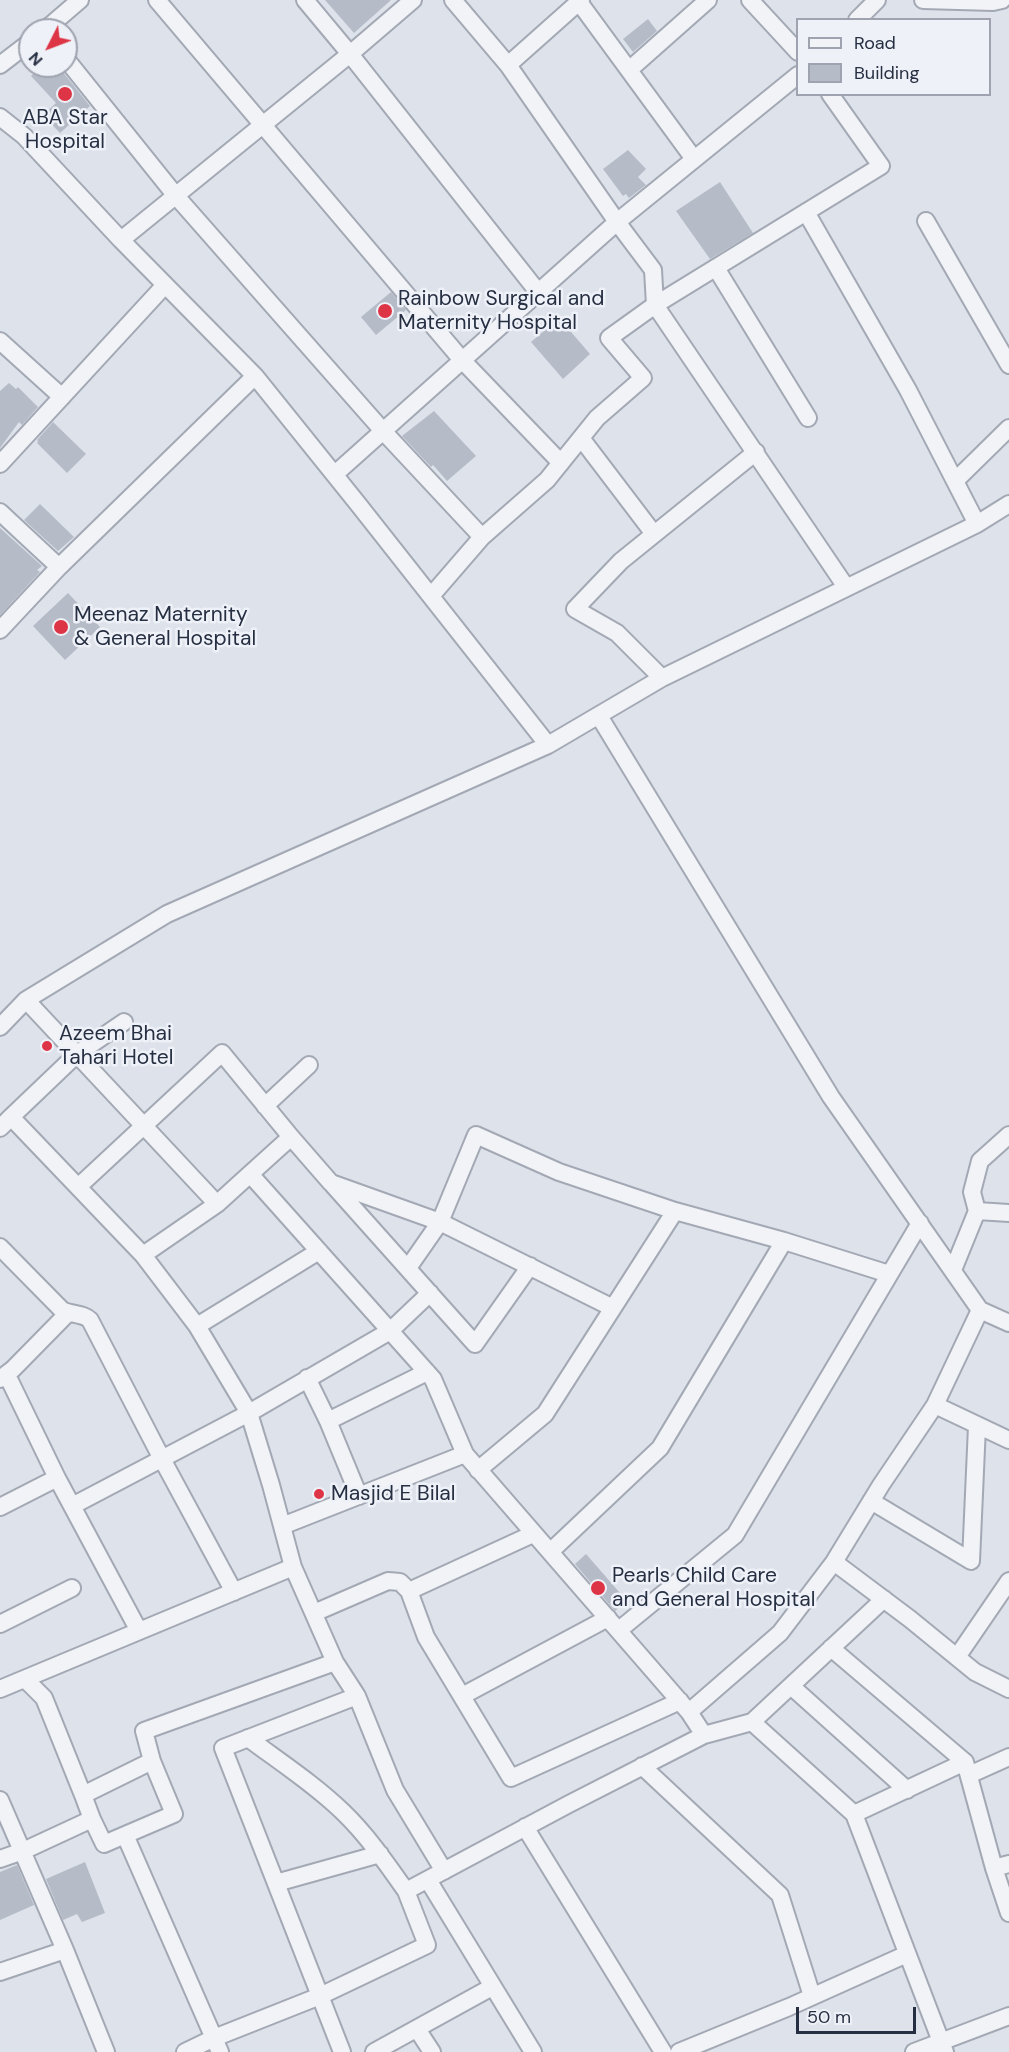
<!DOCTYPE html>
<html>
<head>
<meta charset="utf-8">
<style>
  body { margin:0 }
  #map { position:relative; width:1009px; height:2052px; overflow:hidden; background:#dee2ea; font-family:"DM Sans",sans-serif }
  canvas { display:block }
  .legend { position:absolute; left:796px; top:18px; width:195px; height:78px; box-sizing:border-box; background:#eef1f7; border:2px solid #9ea3af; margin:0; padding:8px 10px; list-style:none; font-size:18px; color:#262f42 }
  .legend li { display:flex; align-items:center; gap:12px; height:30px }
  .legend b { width:30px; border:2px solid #9ea3af }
  .north { position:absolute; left:18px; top:18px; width:60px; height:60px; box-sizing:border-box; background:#eef1f7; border:2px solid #9ea3af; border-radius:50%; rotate:228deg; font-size:16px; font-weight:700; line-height:24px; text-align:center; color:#262f42 }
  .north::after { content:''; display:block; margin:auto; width:21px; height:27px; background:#dd3545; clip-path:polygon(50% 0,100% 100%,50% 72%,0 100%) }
  .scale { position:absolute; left:796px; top:2007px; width:120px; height:27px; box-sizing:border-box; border:3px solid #262f42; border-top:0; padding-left:8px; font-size:18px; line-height:21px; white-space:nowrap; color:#262f42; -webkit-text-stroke:4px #eef1f7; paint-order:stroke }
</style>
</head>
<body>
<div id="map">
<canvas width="1009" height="2052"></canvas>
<ul class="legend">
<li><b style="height:8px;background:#f2f3f7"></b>Road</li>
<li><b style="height:16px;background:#b5bbc7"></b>Building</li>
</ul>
<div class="north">N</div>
<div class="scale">50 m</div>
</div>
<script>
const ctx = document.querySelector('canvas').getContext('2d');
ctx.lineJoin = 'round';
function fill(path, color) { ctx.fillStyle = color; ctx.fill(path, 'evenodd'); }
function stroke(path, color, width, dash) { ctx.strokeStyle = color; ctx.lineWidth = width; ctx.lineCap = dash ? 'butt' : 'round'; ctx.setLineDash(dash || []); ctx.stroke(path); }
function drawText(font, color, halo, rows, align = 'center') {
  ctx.font = font + ' "DM Sans",sans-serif'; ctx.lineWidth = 5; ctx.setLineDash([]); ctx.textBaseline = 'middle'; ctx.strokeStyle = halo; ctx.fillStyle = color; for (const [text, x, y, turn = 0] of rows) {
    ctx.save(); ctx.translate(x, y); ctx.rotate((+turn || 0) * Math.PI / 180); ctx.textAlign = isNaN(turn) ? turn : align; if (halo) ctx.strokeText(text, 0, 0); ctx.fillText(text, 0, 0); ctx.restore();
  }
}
const building = new Path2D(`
  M325 0H391L354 33Z
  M648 19 657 31 633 52 623 39Z
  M41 66H58L90 106 60 133 43 115 56 103 31 76Z
  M628 150 646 169 638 177 646 185 629 198 626 194 623 196 603 169Z
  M720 182 753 233 710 259 676 211Z
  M391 292 406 310 376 335 361 317Z
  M559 318 590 354 563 379 531 342Z
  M9 383 16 389 18 387 38 407 22 425 19 422 0 448V391Z
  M434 411 476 456 447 481 433 465 431 467 402 436Z
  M53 422 86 454 67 473 37 443 38 441 37 440Z
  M40 504 74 537 58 551 24 520Z
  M0 528 42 566 37 570 40 572 0 615Z
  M68 593 100 627 65 660 33 626Z
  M586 1554 627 1601 615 1611 575 1564Z
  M85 1862 105 1913 82 1922 77 1914 63 1920 46 1879Z
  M17 1865 34 1905 0 1920V1872Z`);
const minor = new Path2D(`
  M157 0 462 360 561 463
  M305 0 350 54 538 292
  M453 0 508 65 617 222 653 270 655 305 846 587
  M750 0 798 52
  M923 0 993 2 1002 0
  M579 2 694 159
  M857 20 877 0
  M45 30 80 0
  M66 59 176 196 383 431 482 537
  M0 65 30 42
  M508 65 581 0
  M629 70 708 0
  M0 117 24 136 121 240 255 376 358 504 548 745
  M806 212 908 390 977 524
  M926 221 1009 365
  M121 240 350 54 413 0
  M716 268 808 418
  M0 341 62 397
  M581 438 654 534
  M0 464 165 285
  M335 474 617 222 798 75
  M956 480 1009 428
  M0 512 59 567
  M431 596 482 537 547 480 597 418 643 378 609 338 655 305 881 166 830 94
  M0 630 59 567 255 376
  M662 678 617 633 575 609 621 561 756 452
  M599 716 831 1097 980 1310 1009 1323
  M26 1000 217 1204 250 1174 433 1379 465 1454 689 1712
  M124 1022 77 1054 11 1117 143 1255 197 1326
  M0 1027 26 1000 167 914 548 745 662 678 977 524 1009 504
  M265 1106 309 1065
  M0 1128 11 1117
  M250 1174 291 1137 331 1183 440 1222 476 1135 559 1172 675 1211 784 1241
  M333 1185 475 1344 530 1266
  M78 1187 222 1053 291 1137
  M977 1211 972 1192 980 1161 1009 1135
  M0 1247 62 1310C71 1315 83 1313 90 1320L162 1459 234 1592
  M319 1251 197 1326 249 1413 390 1331 430 1293
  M143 1255 217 1204
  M408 1268 440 1222 613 1308
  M953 1270 977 1211 1009 1213
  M7 1375 57 1478 139 1631
  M307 1378 328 1421 427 1372
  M0 1379 13 1369 68 1313
  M935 1405 1009 1440
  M328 1421 359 1496
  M478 1470 545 1414 675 1211
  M871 1501 971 1561 977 1426
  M72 1506 249 1413 271 1485 293 1567 335 1662 357 1696
  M0 1507 57 1478
  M282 1526 465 1454
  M533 1534 409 1591 426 1637 511 1778 680 1701
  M550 1552 660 1448 784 1241 889 1274
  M834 1562 910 1619 975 1672 1009 1689
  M314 1613 388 1581 400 1582 409 1591
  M0 1624 72 1588
  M619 1630 735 1535 920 1223
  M831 1648 965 1762
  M957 1657 1009 1581
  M25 1679 44 1698 83 1795
  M791 1686 907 1790
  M0 1689 293 1567
  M462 1696 608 1618
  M752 1722 854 1814 945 2052
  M704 1735 689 1712 780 1633 834 1562 881 1485 935 1405 980 1310
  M248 1738C280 1762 314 1784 343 1812 367 1835 387 1864 406 1891
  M642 1766 780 1895 812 1996
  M969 1775 1009 1757
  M0 1800 65 1950 106 2052
  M854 1814 965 1762 994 1868
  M92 1819 104 1844 174 1814 152 1761
  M525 1827 663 2052
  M125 1835 220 2052
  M0 1859 23 1851 92 1819 83 1795 152 1761 144 1731 335 1662
  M1009 1864 994 1868 1009 1913
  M428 1880 533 2052
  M276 1883 380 1854
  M0 1972 65 1950
  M417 2029 432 2052
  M185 2052 214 2038 320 1996 427 1945 406 1891 569 1804 704 1735 752 1722 884 1599
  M342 2052 223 1748 357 1696 395 1790 444 1871
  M374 2052 492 1987
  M679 2052 789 2007 907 1954
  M914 2052 1009 2016`);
const markers = [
  [65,94,8,"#dd3545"],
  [385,311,8,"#dd3545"],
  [61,627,8,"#dd3545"],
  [47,1046,6,"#dd3545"],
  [319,1494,6,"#dd3545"],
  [598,1588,8,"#dd3545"]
];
const poiNames = [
  ["ABA Star",65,118,"center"],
  ["Hospital",65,142,"center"],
  ["Rainbow Surgical and",398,299],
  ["Maternity Hospital",398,323],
  ["Meenaz Maternity",74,615],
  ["& General Hospital",74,639],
  ["Azeem Bhai",59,1034],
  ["Tahari Hotel",59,1058],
  ["Masjid E Bilal",331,1494],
  ["Pearls Child Care",612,1576],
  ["and General Hospital",612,1600]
];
fill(building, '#b5bbc7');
stroke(minor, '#a3a9b4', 20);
stroke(minor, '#f2f3f7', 16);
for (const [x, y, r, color] of markers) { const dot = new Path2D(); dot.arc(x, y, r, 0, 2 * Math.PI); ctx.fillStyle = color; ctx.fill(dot); stroke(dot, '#eef1f7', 2); }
drawText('21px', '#262f42', '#eef1f7', poiNames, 'left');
</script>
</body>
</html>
